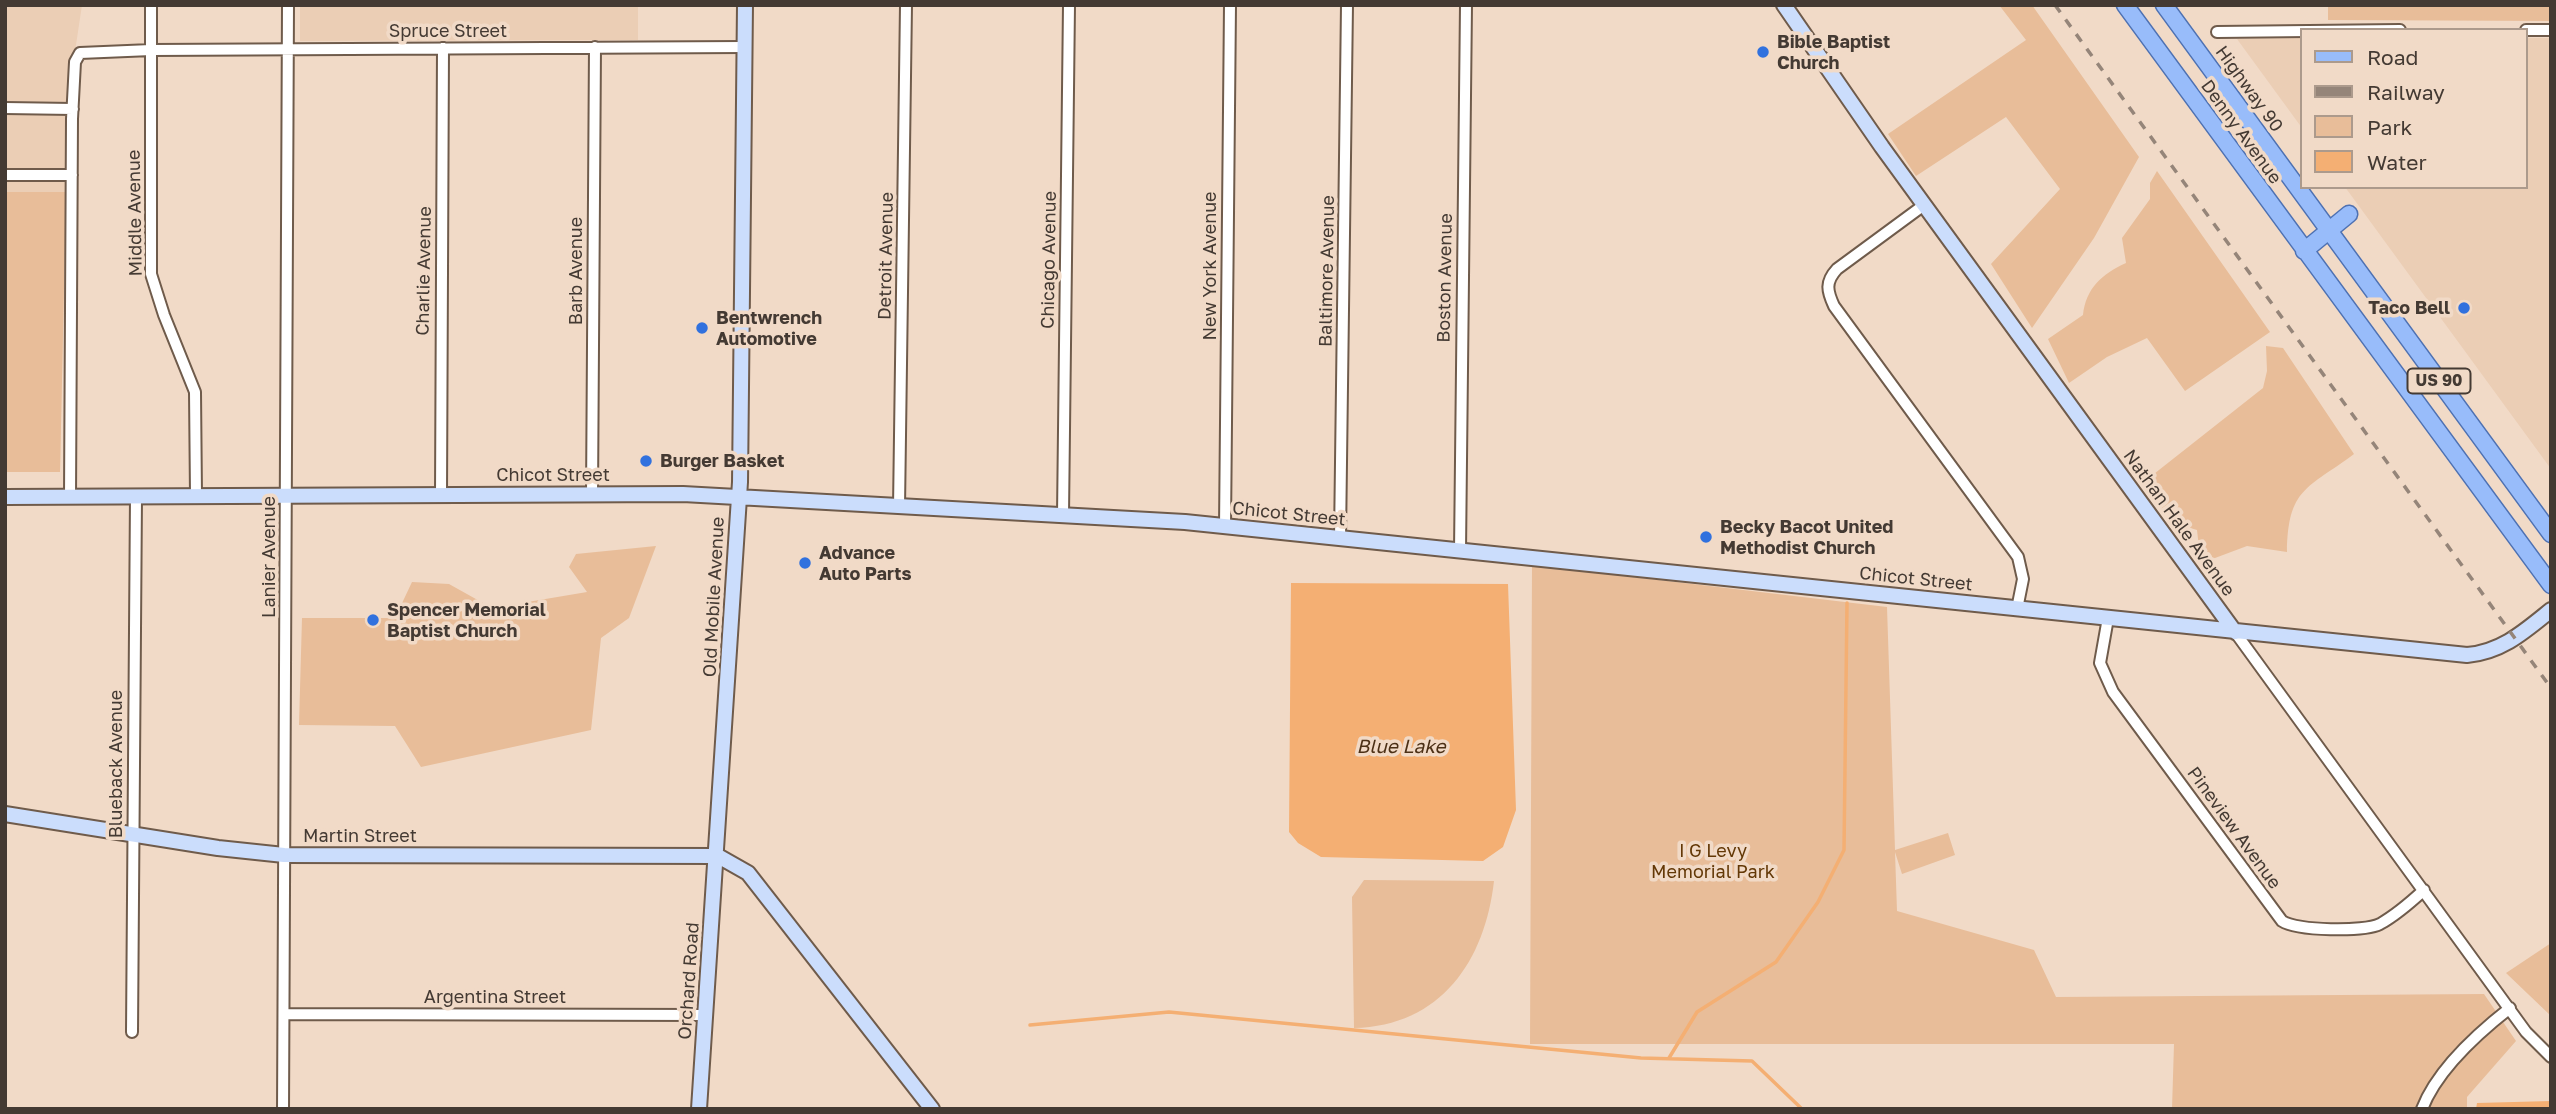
<!DOCTYPE html>
<html>
<head>
<meta charset="utf-8">
<style>
  body { margin:0 }
  #map { position:relative; width:2556px; height:1114px; overflow:hidden; background:#f1dac7; font-family:"Golos Text",sans-serif }
  canvas { display:block }
  .frame { position:absolute; inset:0; border:7px solid #443a33; pointer-events:none }
  .legend { position:absolute; left:2300px; top:28px; width:228px; height:161px; box-sizing:border-box; background:#f1dac7; border:2px solid #ac9a8c; margin:0; padding:9px 12px; list-style:none; font-size:21px; color:#443a33 }
  .legend li { display:flex; align-items:center; gap:14px; height:35px }
  .legend b { width:35px; border:2px solid #ac9a8c }
</style>
</head>
<body>
<div id="map">
<canvas width="2556" height="1114"></canvas>
<div class="frame"></div>
<ul class="legend">
<li><b style="height:9px;background:#98bcfa"></b>Road</li>
<li><b style="height:9px;background:#958579"></b>Railway</li>
<li><b style="height:19px;background:#e8bd99"></b>Park</li>
<li><b style="height:19px;background:#f4af73"></b>Water</li>
</ul>
</div>
<script>
const ctx = document.querySelector('canvas').getContext('2d');
ctx.lineJoin = 'round';
function fill(path, color) { ctx.fillStyle = color; ctx.fill(path, 'evenodd'); }
function stroke(path, color, width, dash) { ctx.strokeStyle = color; ctx.lineWidth = width; ctx.lineCap = dash ? 'butt' : 'round'; ctx.setLineDash(dash || []); ctx.stroke(path); }
function drawText(font, color, halo, rows, align = 'center') {
  ctx.font = font + ' "Golos Text",sans-serif'; ctx.lineWidth = 7; ctx.setLineDash([]); ctx.textBaseline = 'middle'; ctx.strokeStyle = halo; ctx.fillStyle = color; for (const [text, x, y, turn = 0] of rows) {
    ctx.save(); ctx.translate(x, y); ctx.rotate((+turn || 0) * Math.PI / 180); ctx.textAlign = isNaN(turn) ? turn : align; if (halo) ctx.strokeText(text, 0, 0); ctx.fillText(text, 0, 0); ctx.restore();
  }
}
const built = new Path2D(`
  M5 5H82L68 98 60 472H5Z
  M300 5H638V40L300 41Z
  M2302 38V128L2237 39Z
  M2526 38H2551V469L2345 187H2526Z`);
const green = new Path2D(`
  M1999 5H2032L2139 157 2094 238 2032 328 1991 264 2060 189 2006 117 1916 176 1888 134 2026 40Z
  M2328 5H2551V21L2328 20Z
  M2157 171 2270 332 2185 391 2147 338 2107 357 2069 383 2048 339 2083 315C2086 288 2102 274 2126 263L2122 238 2150 199V183Z
  M5 192H66L60 472H5Z
  M2266 346 2283 348 2354 454C2307 489 2288 488 2287 552L2247 546 2215 558 2200 556 2197 530 2170 522 2145 481 2263 388 2267 371Z
  M656 546 629 618 601 638 591 730 421 767 395 726 299 725 302 618H395L412 582 449 584 492 608 587 592 569 567 576 554Z
  M1532 565 1887 607 1895 850 1948 833 1955 855 1902 874 1895 852 1897 911 2034 950 2056 997 2484 994 2516 1041 2467 1097V1109H2172L2174 1044H1530Z
  M1364 880 1494 881C1485 961 1441 1026 1354 1028L1352 897Z
  M2551 943V1016L2506 973Z`);
const water = new Path2D(`
  M1291 583 1508 584 1516 810 1503 847 1483 861 1321 857 1298 843 1289 832Z
  M2551 1101V1109H2476L2477 1103Z`);
const stream = new Path2D(`
  M1030 1025 1169 1012 1641 1058 1752 1061 1802 1109
  M1669 1058 1697 1012 1776 962 1818 902 1844 850 1847 603`);
const street = new Path2D(`
  M151 5V274L164 315 195 392 196 496
  M2526 30H2551
  M2217 32 2400 30
  M5 108 73 109
  M5 175H72
  M1924 205 1837 269C1825 282 1827 291 1834 306L2018 557 2023 579 2017 609
  M441 494 443 48
  M592 494 595 47
  M70 497 72 119 75 62 80 53 151 50 744 47
  M899 507 906 5
  M1063 515 1069 5
  M1225 526 1230 5
  M1340 538 1347 5
  M1460 551 1466 5
  M2108 618 2100 663 2113 692 2282 921C2297 931 2364 932 2380 924 2396 915 2411 902 2424 890
  M2235 632 2526 1032 2551 1057
  M284 1014 706 1015
  M132 1032 136 496
  M283 1109 288 5
  M2422 1109C2437 1070 2478 1033 2510 1008`);
const secondary = new Path2D(`
  M1784 5 1882 147 2235 632
  M5 497 683 494 1185 522 2467 655C2502 652 2525 631 2551 610
  M5 814 218 848 284 855 718 856 748 873 932 1109
  M699 1109 740 482 745 5`);
const primary = new Path2D(`
  M2125 5 2551 585
  M2164 5 2551 534
  M2304 251 2349 214`);
const rail = new Path2D(`
  M2055 5 2551 688`);
const markers = [
  [1763,52,7,"#3171de"],
  [2464,308,7,"#3171de"],
  [702,328,7,"#3171de"],
  [646,461,7,"#3171de"],
  [1706,537,7,"#3171de"],
  [805,563,7,"#3171de"],
  [373,620,7,"#3171de"]
];
const shields = [
  [2439,381,63]
];
const shieldNames = [
  ["US 90",2439,381]
];
const streetNames = [
  ["Spruce Street",448,31],
  ["Highway 90",2249,89,54],
  ["Denny Avenue",2241,132,54],
  ["Middle Avenue",135,213,-91],
  ["Detroit Avenue",886,256,-89],
  ["Chicago Avenue",1049,260,-89],
  ["New York Avenue",1210,266,-90],
  ["Charlie Avenue",424,271,-89],
  ["Barb Avenue",576,271,-90],
  ["Baltimore Avenue",1327,271,-89],
  ["Boston Avenue",1445,278,-89],
  ["Chicot Street",553,475],
  ["Chicot Street",1289,514,6],
  ["Nathan Hale Avenue",2179,523,54],
  ["Lanier Avenue",269,557,-90],
  ["Chicot Street",1916,579,6],
  ["Old Mobile Avenue",714,597,-87],
  ["Blueback Avenue",116,764,-90],
  ["Pineview Avenue",2234,828,54],
  ["Martin Street",360,836],
  ["Orchard Road",689,981,-86],
  ["Argentina Street",495,997]
];
const poiNames = [
  ["Bible Baptist",1777,42],
  ["Church",1777,63],
  ["Taco Bell",2450,308,"right"],
  ["Bentwrench",716,318],
  ["Automotive",716,339],
  ["Burger Basket",660,461],
  ["Becky Bacot United",1720,527],
  ["Methodist Church",1720,548],
  ["Advance",819,553],
  ["Auto Parts",819,574],
  ["Spencer Memorial",387,610],
  ["Baptist Church",387,631]
];
const parkNames = [
  ["I G Levy",1713,851],
  ["Memorial Park",1713,872]
];
const waterNames = [
  ["Blue Lake",1401,747]
];
fill(built, '#ebceb5');
fill(green, '#e8bd99');
fill(water, '#f4af73');
stroke(stream, '#f4af73', 3.5);
stroke(street, '#6f5b4b', 14);
stroke(secondary, '#6f5b4b', 18);
stroke(primary, '#4e71b2', 19);
stroke(street, '#fff', 10);
stroke(secondary, '#cbddfc', 14);
stroke(primary, '#98bcfa', 16);
stroke(rail, '#958579', 3.5, [9, 9]);
for (const [x, y, r, color] of markers) { const dot = new Path2D(); dot.arc(x, y, r, 0, 2 * Math.PI); ctx.fillStyle = color; ctx.fill(dot); stroke(dot, '#f1dac7', 2.5); }
for (const [x, y, w] of shields) { const box = new Path2D(); box.roundRect(x - w / 2, y - 12.5, w, 25, 5); ctx.fillStyle = '#f1dac7'; ctx.fill(box); stroke(box, '#443a33', 2); }
drawText('bold 16px', '#443a33', null, shieldNames);
drawText('18px', '#443a33', '#f1dac7', streetNames);
drawText('bold 18px', '#443a33', '#f1dac7', poiNames, 'left');
drawText('18px', '#633806', '#f1dac7', parkNames);
drawText('italic 19px', '#4c3016', '#f1dac7', waterNames);
</script>
</body>
</html>
